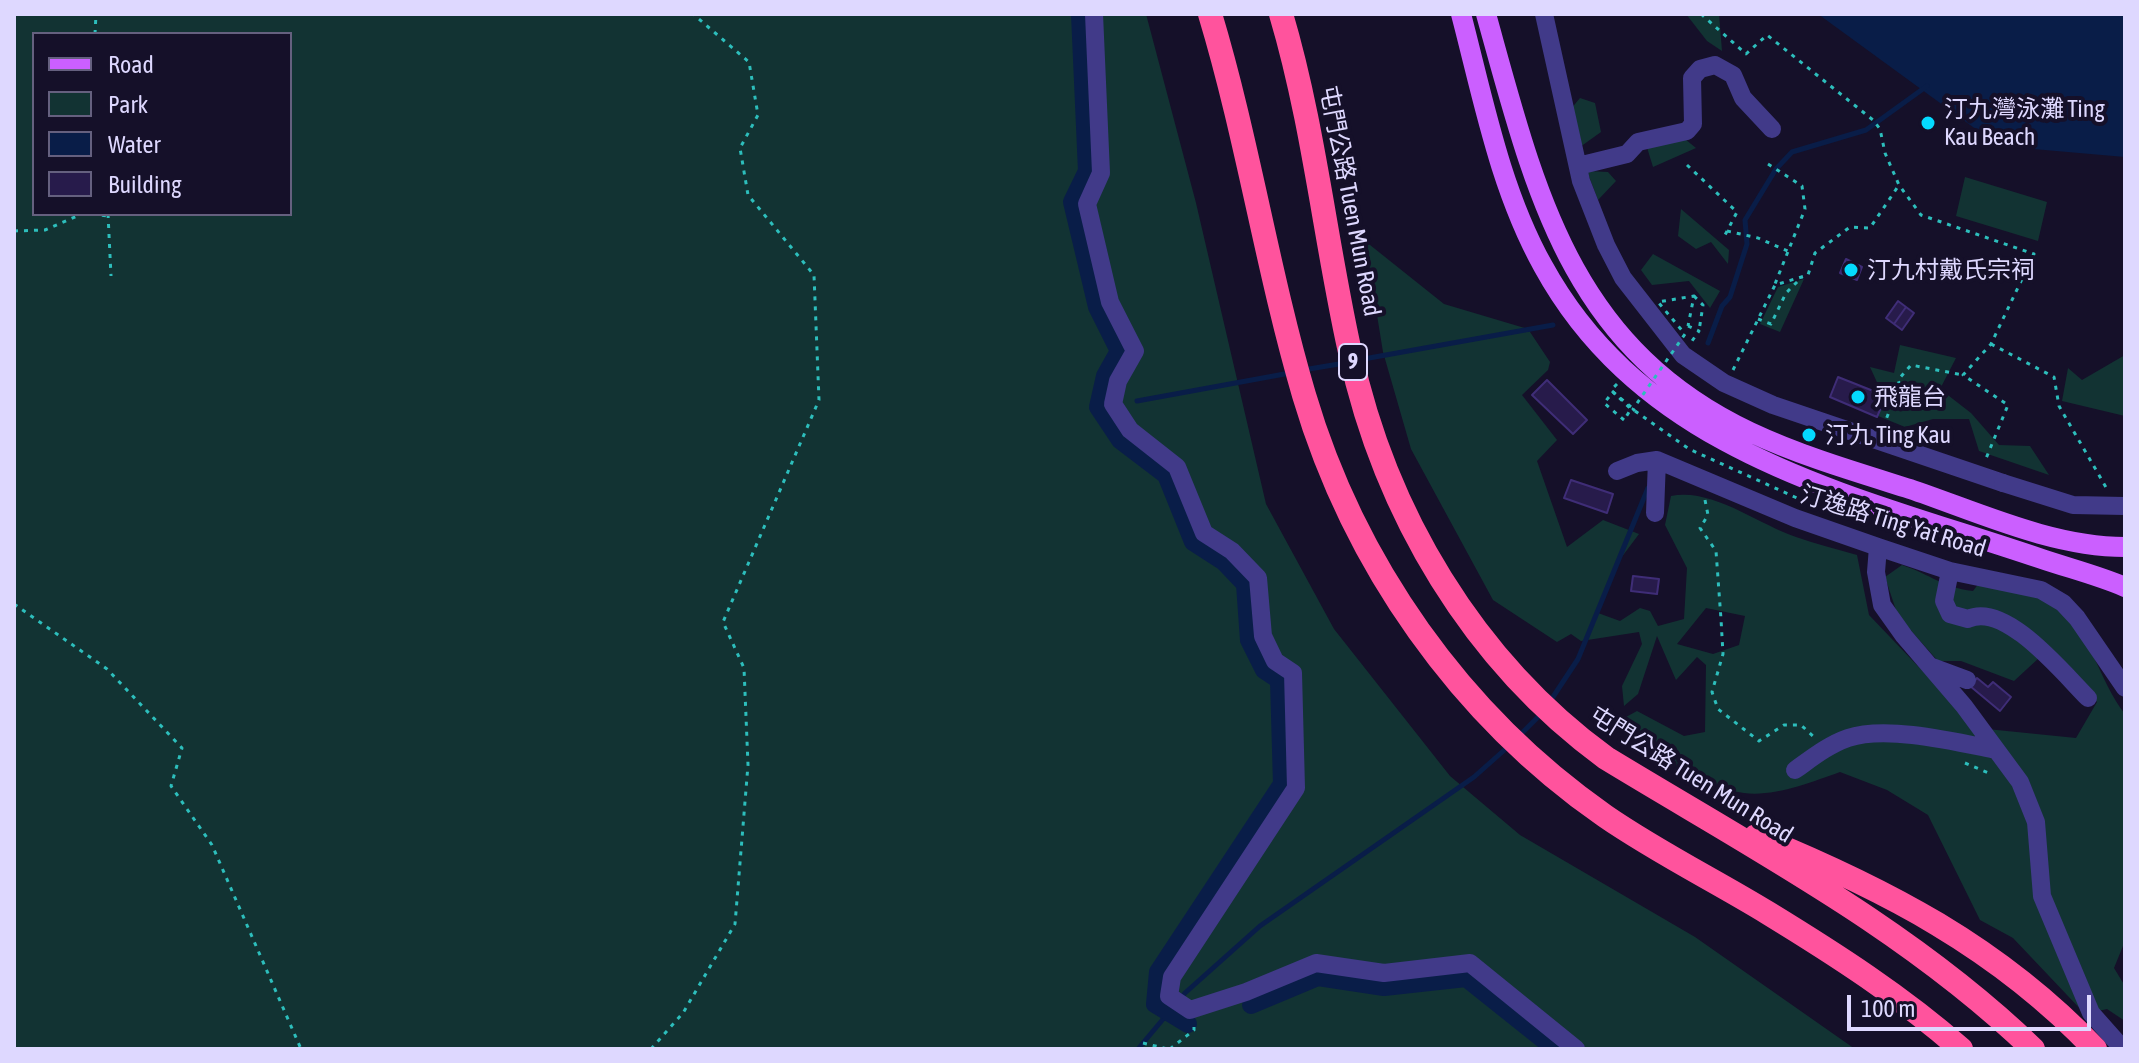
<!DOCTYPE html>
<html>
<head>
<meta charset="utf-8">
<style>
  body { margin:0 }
  #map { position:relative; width:2139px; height:1063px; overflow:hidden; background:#151029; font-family:"Asap Condensed",sans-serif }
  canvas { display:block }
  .frame { position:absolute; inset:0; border:16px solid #ded8ff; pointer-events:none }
  .legend { position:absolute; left:32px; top:32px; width:260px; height:184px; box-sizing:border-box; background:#151029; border:2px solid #65607f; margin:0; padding:10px 14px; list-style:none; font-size:24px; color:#ded8ff }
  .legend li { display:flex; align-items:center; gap:16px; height:40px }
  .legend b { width:40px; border:2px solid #65607f }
  .scale { position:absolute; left:1847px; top:995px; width:244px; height:36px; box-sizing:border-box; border:4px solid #ded8ff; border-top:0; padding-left:10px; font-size:24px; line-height:28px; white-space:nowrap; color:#ded8ff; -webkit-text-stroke:6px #151029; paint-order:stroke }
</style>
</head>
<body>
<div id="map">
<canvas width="2139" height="1063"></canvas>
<div class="frame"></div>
<ul class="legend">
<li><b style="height:10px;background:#cb5fff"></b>Road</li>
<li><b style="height:22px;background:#123333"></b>Park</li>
<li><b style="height:22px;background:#091d48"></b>Water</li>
<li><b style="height:22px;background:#271b4b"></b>Building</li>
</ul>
<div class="scale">100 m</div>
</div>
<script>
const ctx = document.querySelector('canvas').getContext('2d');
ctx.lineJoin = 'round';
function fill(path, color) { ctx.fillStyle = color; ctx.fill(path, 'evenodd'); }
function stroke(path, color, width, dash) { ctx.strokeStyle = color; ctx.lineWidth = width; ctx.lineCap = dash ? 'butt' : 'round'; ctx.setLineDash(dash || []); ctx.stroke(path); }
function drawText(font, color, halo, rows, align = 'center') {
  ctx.font = font + ' "Asap Condensed","Noto Sans TC",sans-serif'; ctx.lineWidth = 8; ctx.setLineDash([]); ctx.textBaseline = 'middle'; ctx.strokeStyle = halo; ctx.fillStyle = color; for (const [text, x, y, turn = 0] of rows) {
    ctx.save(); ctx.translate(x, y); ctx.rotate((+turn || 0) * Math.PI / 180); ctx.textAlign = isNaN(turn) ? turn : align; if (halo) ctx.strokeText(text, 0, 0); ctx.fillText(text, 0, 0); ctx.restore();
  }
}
const green = new Path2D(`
  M14 14H1146L1196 203 1266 504 1334 629 1450 776 1520 835 1695 937 1855 1049H14ZM34 34H290V214H34Z
  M1686 14H1719L1722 51 1707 41Z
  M1580 98 1595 103 1601 132 1580 147 1560 122Z
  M1680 135 1696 148 1653 167 1645 141Z
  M1587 171 1608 172 1616 181 1598 200Z
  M1965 177 2047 202 2038 241 1956 216Z
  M1681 209 1729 250 1728 264 1711 242 1696 249 1678 236Z
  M1365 241 1444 304 1528 329 1550 362 1548 370 1522 395 1557 440 1537 461 1567 547 1603 520 1639 534 1615 566 1598 613 1620 621 1640 608 1650 611 1658 626 1684 619 1687 568 1665 525 1671 496C1713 488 1757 524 1796 537 1816 544 1837 549 1857 555L1869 615 1977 728 2076 738 2097 702 2039 642 2040 657 2014 681 1961 661H1938L1898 616 1885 577 1902 565C1932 575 1941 587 1973 591L1982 579 1991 581C2010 588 2037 593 2055 605 2090 628 2099 682 2125 714V941L2114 968 2125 986V1021L2107 1009 2085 1014 2013 938 1980 920 1928 815 1887 790 1840 772C1812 782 1774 797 1744 793 1698 787 1651 751 1615 723L1637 711 1684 736 1705 732 1706 665 1697 657 1676 680 1657 636 1638 694 1624 706 1622 686 1642 644 1639 632 1581 641 1571 634 1557 642 1493 600 1411 449 1383 352ZM1706 608 1745 616 1739 645 1713 654 1677 644Z
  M1653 254 1720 291 1710 308 1689 281 1652 285 1641 270Z
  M1804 279 1780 332 1760 324 1778 287Z
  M1900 345 1956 358 1940 389 1971 413 1999 445 2030 446 2049 475 1979 451 1969 419H1933L1905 427 1839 400 1881 391 1870 367 1894 373Z
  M2125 355V416L2062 401 2068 368 2082 380Z`);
const water = new Path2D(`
  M1818 14H2125V157L1999 146Z`);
const stream = new Path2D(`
  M1708 343 1722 306 1730 297 1747 244 1745 220 1776 169 1792 152 1866 130 1927 86
  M1358 360 1553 325
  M1303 370 1345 363
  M1137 401 1290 373
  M1549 703 1578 659 1648 488
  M1520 735 1541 714
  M1138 1049 1185 993 1260 926 1474 777 1510 745`);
const canal = new Path2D(`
  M1080 14 1087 171 1072 202 1097 307 1119 351 1105 376 1098 407 1120 440 1166 475 1193 542 1224 562 1245 584 1249 640 1264 670 1279 680 1282 784 1158 972 1155 1004 1188 1024
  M1251 1005 1318 977 1384 987 1466 978 1555 1049`);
const building = new Path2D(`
  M1846 259 1862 267 1857 280 1840 273Z
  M1898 301 1906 307 1894 324 1886 318Z
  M1906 307 1914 313 1902 330 1894 324Z
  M1838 377 1886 396 1877 417 1830 397Z
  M1547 380 1587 420 1573 434 1532 395Z
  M1571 480 1613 494 1607 513 1564 498Z
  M1633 576 1659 579 1657 594 1631 591Z
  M1977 678 1988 687 1993 682 2011 697 2000 711 1970 686Z`);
const path = new Path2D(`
  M1701 14 1746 54 1767 35 1873 120 1880 129 1885 153 1899 185 1921 215 2034 254 1991 344 1963 375 2008 405 1985 461
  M95 34 96 14
  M1768 164 1802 186 1805 209 1775 284
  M1687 165 1737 212 1725 235
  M92 214 107 216
  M108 214 111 276
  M14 231 45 230 82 214
  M1727 231 1758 238 1790 252
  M1694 296 1703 305 1699 331
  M1758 319 1771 324 1786 293 1802 277
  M1688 326 1699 331 1692 341
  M1991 344 2054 377 2059 406 2107 489
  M1733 370 1775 285 1808 275 1815 253 1850 227 1870 228 1899 185
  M1617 384 1611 390 1631 409 1624 420
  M1635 411 1689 449 1797 498
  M1883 427 1889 412 1904 397 1898 380 1911 365 1963 375
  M1705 500 1708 515 1700 528 1716 551 1721 619 1723 654 1712 692 1718 709 1759 741 1784 725H1801L1814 737
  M14 604 107 669 182 748 171 786 212 845 301 1049
  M1965 763 1991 774
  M1143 1043 1168 1049
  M651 1049 683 1013 735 924 748 765 744 668 723 622 819 400 814 275 748 195 740 148 758 115 749 62 693 14
  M1170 1049 1194 1030V1027`);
const minor = new Path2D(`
  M1094 14 1101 173 1087 204 1110 302 1135 351 1118 381 1113 404 1130 430 1177 467 1204 533 1232 551 1258 578 1263 636 1275 661 1293 673 1296 788 1172 977 1169 996 1190 1010 1246 992 1316 963 1384 973 1470 963 1576 1049
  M1544 14 1581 181 1606 245 1623 278 1683 355 1724 383 1773 405 2003 483
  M1578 166 1627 154 1638 142 1687 131 1693 124 1692 78 1700 69 1715 65 1733 75 1743 98 1772 129
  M1617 471 1637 463 1657 460 1795 518 1878 547 1950 571 2041 590 2063 603 2077 618 2125 688
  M1655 513 1657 460
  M1878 547 1876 572 1882 605 1904 636 1964 706 2020 782 2036 822 2042 896 2091 1013 2123 1049
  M1950 571 1944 601 1950 614 1968 619C2005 601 2063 673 2088 698
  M1932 667 1967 680
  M1795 770C1812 758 1828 745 1848 738 1887 725 1956 742 1996 750`);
const major = new Path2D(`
  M1461 14C1483 98 1500 189 1543 266 1646 454 1853 495 2039 558 2068 568 2097 575 2125 587
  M1486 14C1535 190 1569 346 1750 432 1801 456 1856 472 1910 489 1978 512 2052 547 2125 547`);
const highway = new Path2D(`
  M1210 14C1248 140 1267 269 1304 395 1354 564 1460 715 1605 816 1657 852 1714 880 1768 913 1835 954 1902 997 1961 1049
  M1281 14C1314 125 1325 240 1350 352 1385 513 1473 661 1606 758 1752 847 1909 929 2033 1049
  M1756 836C1885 889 1998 947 2095 1049`);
const pathBridge = new Path2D(`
  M1635 411 1633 409 1685 334 1658 302 1694 296 1688 326
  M1624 420 1604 403 1613 392 1631 407`);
const minorBridge = new Path2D(`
  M2003 483 2073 505 2125 506`);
const markers = [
  [1928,123,8,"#04daff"],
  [1851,270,8,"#04daff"],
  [1858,397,8,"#04daff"],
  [1809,435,8,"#04daff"]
];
const shields = [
  [1353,362,28]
];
const shieldNames = [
  ["9",1353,362]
];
const poiNames = [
  ["汀九灣泳灘 Ting",1944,109],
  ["Kau Beach",1944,137],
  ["汀九村戴氏宗祠",1867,270],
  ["飛龍台",1874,397],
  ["汀九 Ting Kau",1825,435]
];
const streetNames = [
  ["屯門公路 Tuen Mun Road",1350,201,79],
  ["汀逸路 Ting Yat Road",1893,522,17],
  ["屯門公路 Tuen Mun Road",1691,775,32]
];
fill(green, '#123333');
fill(water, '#091d48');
stroke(stream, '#091d48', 5);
stroke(canal, '#091d48', 18);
fill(building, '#271b4b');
stroke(building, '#3f2d77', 2);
stroke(path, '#2dbebc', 3, [4, 6]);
stroke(minor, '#413a89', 18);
stroke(major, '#cb5fff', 20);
stroke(highway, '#ff539d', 24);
stroke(pathBridge, '#2dbebc', 3, [4, 6]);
stroke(minorBridge, '#413a89', 18);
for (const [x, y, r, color] of markers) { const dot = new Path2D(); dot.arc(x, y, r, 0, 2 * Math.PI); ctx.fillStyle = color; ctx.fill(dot); stroke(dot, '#151029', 3); }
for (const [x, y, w] of shields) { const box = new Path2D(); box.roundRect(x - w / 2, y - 18, w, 36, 6); ctx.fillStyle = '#151029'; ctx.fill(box); stroke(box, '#ded8ff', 2); }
drawText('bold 22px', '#ded8ff', null, shieldNames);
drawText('24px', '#ded8ff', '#151029', poiNames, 'left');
drawText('24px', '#ded8ff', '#151029', streetNames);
</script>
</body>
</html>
